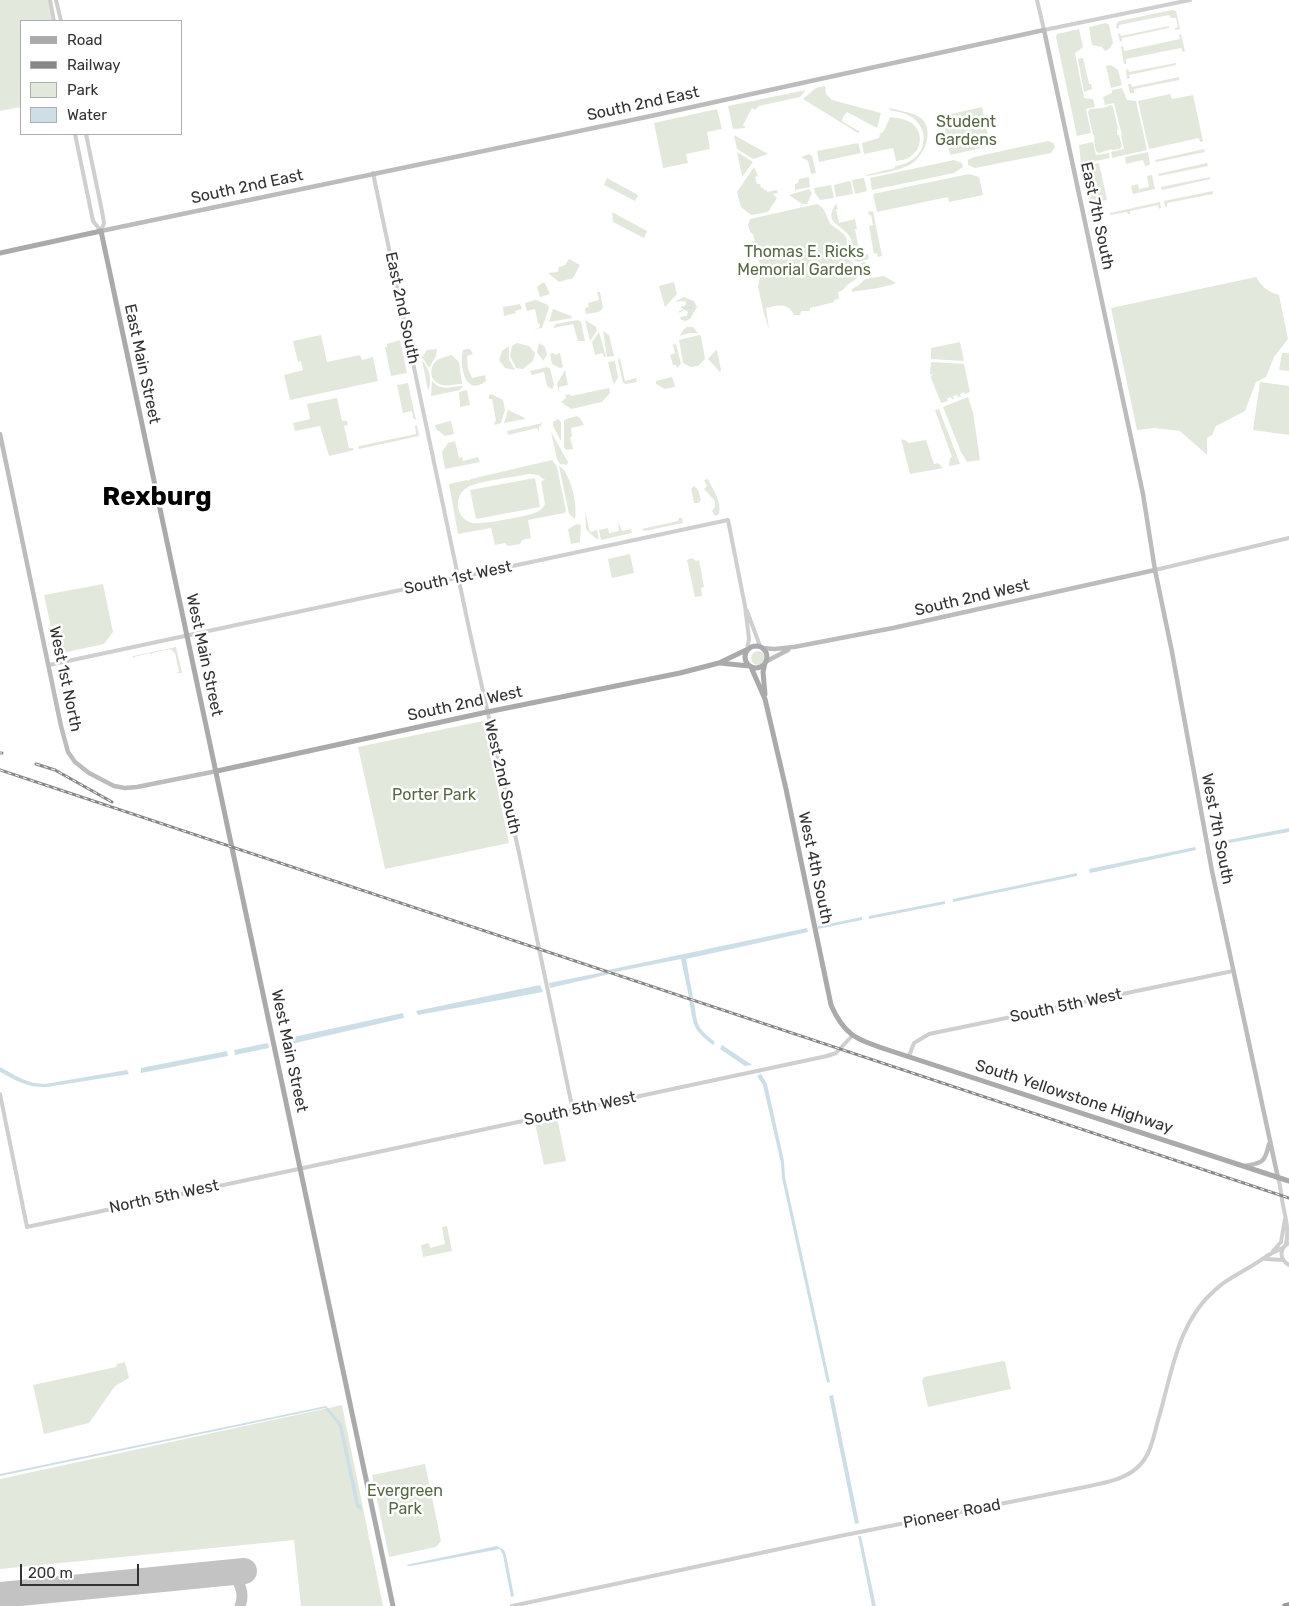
<!DOCTYPE html>
<html>
<head>
<meta charset="utf-8">
<style>
  body { margin:0 }
  #map { position:relative; width:1289px; height:1606px; overflow:hidden; background:#fff; font-family:Rubik,sans-serif }
  canvas { display:block }
  .legend { position:absolute; left:20px; top:20px; width:162px; height:115px; box-sizing:border-box; background:#fff; border:1px solid #adadad; margin:0; padding:6px 9px; list-style:none; font-size:15px; color:#323232 }
  .legend li { display:flex; align-items:center; gap:10px; height:25px }
  .legend b { width:25px; border:1px solid #adadad }
  .scale { position:absolute; left:20px; top:1564px; width:119px; height:22px; box-sizing:border-box; border:2px solid #323232; border-top:0; padding-left:6px; font-size:15px; line-height:18px; white-space:nowrap; color:#323232; -webkit-text-stroke:4px #fff; paint-order:stroke }
</style>
</head>
<body>
<div id="map">
<canvas width="1289" height="1606"></canvas>
<ul class="legend">
<li><b style="height:6px;background:#aaa"></b>Road</li>
<li><b style="height:6px;background:#878787"></b>Railway</li>
<li><b style="height:14px;background:#e3e8dd"></b>Park</li>
<li><b style="height:14px;background:#cddee6"></b>Water</li>
</ul>
<div class="scale">200 m</div>
</div>
<script>
const ctx = document.querySelector('canvas').getContext('2d');
ctx.lineJoin = 'round';
function fill(path, color) { ctx.fillStyle = color; ctx.fill(path, 'evenodd'); }
function stroke(path, color, width, dash) { ctx.strokeStyle = color; ctx.lineWidth = width; ctx.lineCap = dash ? 'butt' : 'round'; ctx.setLineDash(dash || []); ctx.stroke(path); }
function drawText(font, color, halo, rows, align = 'center') {
  ctx.font = font + ' Rubik,sans-serif'; ctx.lineWidth = 5; ctx.setLineDash([]); ctx.textBaseline = 'middle'; ctx.strokeStyle = halo; ctx.fillStyle = color; for (const [text, x, y, turn = 0] of rows) {
    ctx.save(); ctx.translate(x, y); ctx.rotate((+turn || 0) * Math.PI / 180); ctx.textAlign = isNaN(turn) ? turn : align; if (halo) ctx.strokeText(text, 0, 0); ctx.fillText(text, 0, 0); ctx.restore();
  }
}
const green = new Path2D(`
  M0 0H49L54 21H21V107L0 111Z
  M1172 10 1176 11 1180 29 1175 30V28L1178 27 1176 18H1171L1169 15 1119 25V28L1117 29 1116 24 1119 21Z
  M1106 23 1109 25 1113 43 1109 49 1105 51 1102 47 1092 45 1089 27Z
  M1169 26V28L1122 38V41L1120 42 1118 34 1120 33 1121 36Z
  M1079 29 1083 47 1075 53 1084 98 1093 99 1095 107 1086 109 1091 133 1077 136 1056 37 1057 34Z
  M1181 34 1185 51 1183 52 1181 48 1126 59V64H1124L1121 46H1123L1124 51 1180 39 1179 35Z
  M1083 58 1089 84H1091L1092 89 1084 92 1078 59Z
  M1176 63V65L1129 75 1130 78 1127 79 1126 70 1128 69 1129 72Z
  M1111 65 1118 70 1122 85 1111 88 1106 66Z
  M1179 77V80L1134 89V93H1130L1128 84H1131L1132 87Z
  M825 86 826 94 832 100 881 113 877 128 847 112 843 117 842 121 860 132 858 133 803 99 816 88Z
  M1122 88 1127 100 1136 101 1147 150 1112 158 1111 152 1124 149 1121 136 1122 135 1114 103 1105 105 1103 97 1112 93V90Z
  M806 90 800 97 759 106 755 110 752 108 743 125 746 128 733 129 728 106Z
  M1170 94 1172 99 1193 95 1203 141 1200 142 1199 138 1149 149 1138 101Z
  M1111 105 1113 107 1118 129 1117 130V135H1119L1122 146 1120 149 1113 150 1112 149 1099 153 1096 151 1094 140 1095 139 1094 135H1093L1088 112 1090 109 1103 108Z
  M982 107 990 146 950 155 942 116Z
  M889 108C898 110 908 112 916 115 937 125 926 155 911 164 899 171 881 173 867 176L866 175 895 168V166C900 165 906 164 910 161 927 152 928 129 913 118 907 113 898 112 890 110Z
  M717 109 722 129 707 132 710 149 686 154 688 163 663 168 654 123Z
  M890 117C897 118 907 119 913 124 923 133 922 149 911 156 907 160 901 160 896 161L893 148 864 154 862 143 879 138 880 134 884 131Z
  M734 135 768 154 753 159 737 149Z
  M1048 141 1053 143 1055 147 1051 153 975 168 968 165V160L974 157Z
  M1093 142 1096 155 1109 153 1110 158 1081 164 1079 145Z
  M858 143 861 153 819 162 817 151Z
  M1204 149 1205 152 1156 162 1155 160Z
  M737 152 753 162 743 176H742Z
  M1148 152 1150 165 1145 166 1143 160 1126 164 1125 157Z
  M809 154 812 156 816 173 811 174 808 161 801 157Z
  M954 160 962 163 963 167 954 173 872 190 870 178Z
  M1099 163 1107 200 1089 203 1081 166Z
  M1207 163 1208 166 1159 176 1158 174Z
  M754 167 758 176 755 177 757 184H760L761 188H763L764 190H766L767 192 777 190 778 193 773 194 777 198 768 212 751 215 741 207 737 192Z
  M969 174 979 177 983 195 949 202 948 197 877 212 873 194Z
  M1152 175 1155 189 1133 194 1131 186 1138 184 1139 189 1149 187 1147 176Z
  M809 177 810 187 795 190V184L798 183 799 179Z
  M1210 177V179L1162 190 1161 187Z
  M607 178 638 195 635 201 604 185Z
  M864 178 867 191 855 194 852 180Z
  M849 181 851 182 853 194 836 197 834 185Z
  M831 185 834 198 820 200 815 193 814 188Z
  M809 189 812 193 807 204H802L789 195Z
  M1213 191V194L1167 203V207H1165L1164 201Z
  M1160 202 1161 208 1159 209 1158 205 1130 211V214H1128L1127 212 1110 215V213Z
  M817 204C825 207 826 216 830 223 834 228 841 230 845 236 849 242 846 248 848 255 851 267 869 272 850 283 845 286 844 291 838 292L839 299 834 300V302L810 308V311H801L800 315H794C788 302 778 305 766 308L769 329 764 314 758 287 761 270 753 234 750 232 748 225 750 219Z
  M836 204 838 209H836L839 223 855 219 857 229H855L860 255 868 254 869 259 859 262 854 261C851 253 854 244 850 237 843 225 822 223 836 204Z
  M873 211 882 256 878 257 877 253 874 254 869 226 873 225 871 215H869L868 212Z
  M612 212 647 231 644 238 613 222Z
  M569 259 580 265 573 278 559 282 548 273 558 272 559 267 565 265Z
  M863 262H865L866 264H870L872 276 866 277 864 269 859 266V265Z
  M884 276 896 283C881 289 866 289 852 292V289L859 285 865 279Z
  M1256 277C1262 287 1268 292 1279 295L1288 339 1274 357 1266 377 1256 382 1245 411 1216 426 1212 435 1207 438V455L1180 431 1154 428 1137 430 1111 308Z
  M674 282 677 294 665 307 659 286Z
  M542 283H545L550 294 540 297 537 287Z
  M597 292H600L603 308 599 312 586 314 585 308 589 307 588 303 599 300Z
  M684 297 694 301 697 307 690 319 686 321 681 320 680 317 687 316 688 312 680 307 685 306 686 302 684 301 674 302Z
  M536 300 548 305 549 308 542 328 532 330 539 328 540 324H538L535 309 527 311 525 303Z
  M520 304 522 309 515 311 516 313 504 316 503 307Z
  M553 309 571 316 572 318 549 322Z
  M578 320 581 322 585 341H578L573 324 553 328 556 324Z
  M585 320 596 327 597 331 590 341Z
  M687 327H693L698 333H689L680 336 683 330Z
  M603 331 609 335 614 356 607 357Z
  M599 332 606 357H604L603 353 595 355 592 342Z
  M321 335 327 362 360 355 362 360 373 357 378 381 290 400 284 375 303 370 301 361 298 362 293 341Z
  M699 335 701 336 705 359 698 366 691 367 683 363 679 340Z
  M400 340 407 373 391 376 385 347H387V344Z
  M960 342 964 361 931 359V348Z
  M517 343 529 346 535 353 533 361 523 369 516 368 510 356 512 346Z
  M539 343 545 347 547 355 543 361 537 352Z
  M676 344 681 364 677 368 676 365H673L670 355 675 353 673 345Z
  M509 346V359L515 370 505 368 499 360 502 351Z
  M437 349 436 356 429 368 422 357 427 350Z
  M467 349H470L473 354 467 356 468 369 472 378 485 375 486 381C465 398 459 365 463 350Z
  M717 350 721 370 720 372 708 359 715 351Z
  M554 353 555 355 560 353 563 367 560 368 552 364 550 354Z
  M1282 353H1289V371L1279 370Z
  M452 355 459 362 462 384C450 384 440 390 432 377 429 361 439 358 452 355Z
  M620 358 625 381 636 378 637 382 626 384 623 383 618 360Z
  M422 360C429 368 433 381 428 391Z
  M615 361 618 377 615 383H613L608 362Z
  M931 362 964 364 970 392 965 394 964 392 960 394 961 396 958 397 957 395 953 396 954 399H952L950 397 947 399 948 401 941 403 931 378 932 374H930Z
  M547 367 550 368 554 385 552 389 547 386 544 372 532 375 530 371Z
  M565 370 568 385 559 387V394L557 384Z
  M672 377 675 386 674 387 665 389 656 384V381Z
  M432 381C442 392 450 386 463 386L460 390 431 396Z
  M1260 382 1289 386V435L1253 430Z
  M408 383 416 420 413 418 412 411 403 413 397 385Z
  M609 388 610 393 602 402 571 409 561 402 566 398 565 395 570 394 571 396Z
  M467 390 470 405 460 407 459 392Z
  M491 394 503 400 505 410 501 423 495 425 494 422 496 421 492 399H489V395Z
  M968 397 973 412 980 460 967 462 961 452 943 407Z
  M337 398 342 421H347L348 425 344 426 349 448H353L354 450 329 456 320 426 295 431 293 423 310 419 307 404Z
  M939 409 960 464 949 466 950 458 952 457 935 410Z
  M508 410 525 418V419L504 423Z
  M577 416 580 418 584 425 571 428 572 437H570L573 449 566 450 564 447V421L566 419Z
  M558 419 561 422V441L553 426V422Z
  M451 421 454 434 445 436 436 429 435 425Z
  M543 423 539 427V432L537 428 508 435 507 431Z
  M417 425 419 436 359 449 358 448 359 446 416 434 415 426Z
  M551 432 568 462 567 465 560 464 557 459Z
  M901 439 907 441 908 443 926 440 934 464 938 463 943 468 910 474Z
  M455 441 459 458 462 457 463 461 478 457 480 462 445 469 442 452 448 443Z
  M552 460 557 467 566 511 564 513 528 520 531 538 522 540 520 544 508 546 505 543 495 545 491 528 458 534 449 484 467 480 468 481 471 479ZM529 474 538 475 545 480 541 481 545 504C543 507 541 510 537 512 529 516 480 525 472 523 455 518 453 495 468 487 479 481 515 477 529 474Z
  M559 466C571 472 578 507 575 519L569 514Z
  M535 478 540 507 476 519 470 490Z
  M708 479C713 490 722 502 719 514L715 516 712 511 715 507V501L704 489 707 486 704 480Z
  M694 486 698 490 701 500 699 503H694L691 489Z
  M585 511 590 532 597 530 599 539 595 538 586 529Z
  M679 518H682L683 523 644 531 642 529 678 521Z
  M618 521 622 531 631 529 632 533 601 540 599 530 608 528 609 533 619 531Z
  M577 524 581 525 580 542 571 544 568 529Z
  M630 554 634 573 612 578 608 559Z
  M692 558 696 561 699 560 704 587 701 588 702 596 695 597 687 560Z
  M103 584 113 632 104 644 58 654 56 651 44 595Z
  M176 647 182 673H176L179 672 175 653 170 649 152 653 151 656 150 653 134 657 133 660V656Z
  M751 658a7 7 0 1 1 14 0a7 7 0 1 1-14 0Z
  M483 721 509 843 385 869 358 747Z
  M555 1119 558 1122 566 1161 544 1165 535 1123Z
  M447 1226 452 1251 423 1257 421 1245 429 1243 430 1248 445 1244 442 1227Z
  M1003 1361 1005 1362 1011 1389 928 1407 922 1381 924 1377Z
  M125 1362 129 1378 115 1386 89 1423 44 1434 33 1385 116 1367 117 1364Z
  M342 1405 383 1606H301L294 1540 0 1569V1479Z
  M425 1464 441 1541 436 1547 389 1557 372 1475Z`);
const water = new Path2D(`
  M1289 828V832L1213 846 1212 843Z
  M1195 847 1196 850 1090 873 1089 869Z
  M1077 873V876L953 902V899Z
  M945 901V904L869 919V916Z
  M862 917V920L818 929V926Z
  M807 928 808 932 686 959 693 998 689 997 681 959 615 972 608 970Z
  M604 972 610 974 550 988 549 983Z
  M540 985 543 992 418 1015 416 1011Z
  M689 1000 694 1003C698 1026 696 1027 715 1042L713 1045C691 1028 694 1025 689 1000Z
  M403 1013 404 1018 282 1046 280 1040Z
  M268 1043 269 1048 235 1055 234 1050Z
  M722 1045 752 1065 745 1066 720 1049Z
  M227 1051 228 1056 141 1073V1068Z
  M0 1067C15 1075 27 1084 45 1084L127 1070 129 1074 47 1087C28 1088 17 1081 0 1072Z
  M761 1074 767 1084 784 1161 785 1177 830 1382 827 1383 782 1178 781 1163 763 1085 757 1076Z
  M833 1395 859 1523 855 1524 829 1396Z
  M326 1406 342 1424 359 1504 361 1505 362 1511 356 1507 339 1426 325 1408 0 1476V1474Z
  M858 1536H861L876 1606H872Z
  M497 1546 504 1550 506 1555 514 1596 511 1597 503 1555 500 1549 416 1565 409 1566 406 1565Z`);
const stream = new Path2D(`
  M684 309 686 307 691 308V303
  M679 312 683 310`);
const taxiway = new Path2D(`
  M228 1573C240 1578 245 1594 240 1606`);
const runway = new Path2D(`
  M0 1595 244 1571`);
const tertiary = new Path2D(`
  M50 0 54 21
  M56 0 61 21
  M1037 0 1044 30 1190 0
  M75 134 93 221 101 231
  M86 134 102 211 104 223 101 231
  M373 173 470 633 518 848 573 1111
  M1155 570 1289 538
  M747 611 760 646
  M49 665 728 520 745 606 749 639 747 649
  M909 1056 914 1043 929 1034 1233 971
  M0 1094 27 1227 827 1056 836 1053 852 1036
  M1278 1178C1281 1187 1281 1196 1283 1205 1286 1221 1289 1228 1286 1245
  M1289 1243C1279 1248 1279 1259 1289 1265
  M1273 1251 1281 1242 1285 1219
  M1265 1259 1283 1260
  M512 1606 840 1536 1090 1486C1107 1482 1126 1479 1139 1466 1152 1453 1154 1433 1159 1417 1172 1372 1178 1322 1215 1290 1225 1280 1238 1274 1250 1267 1261 1261 1270 1252 1283 1248`);
const secondary = new Path2D(`
  M101 231 651 116 1044 30 1143 494 1155 570 1172 652 1212 871 1278 1178
  M0 434 61 726 68 752 75 762 89 773 114 786 125 788 137 787 217 771
  M763 648 774 649 794 647 893 628 1155 570
  M767 661 788 650
  M1245 1166C1263 1163 1265 1162 1269 1144`);
const primary = new Path2D(`
  M0 253 101 231 393 1606
  M745 657a11 11 0 1 1 22 0a11 11 0 1 1-22 0Z
  M720 663 749 666
  M751 667 765 699 786 789 831 1005C844 1035 856 1039 885 1049L1289 1181
  M765 694 763 672 765 663
  M217 771 487 712 680 673 719 663 746 650`);
const motorway = new Path2D(`
  M1285 1606 1289 1605`);
const rail = new Path2D(`
  M0 753H2
  M36 764 55 770 112 802
  M0 770 1289 1198`);
const streetNames = [
  ["South 2nd East",643,104,-12],
  ["South 2nd East",247,187,-12],
  ["East 7th South",1097,216,78],
  ["East 2nd South",402,308,78],
  ["East Main Street",142,364,78],
  ["South 1st West",458,578,-12],
  ["South 2nd West",972,598,-13],
  ["West Main Street",204,655,78],
  ["West 1st North",65,679,78],
  ["South 2nd West",465,704,-12],
  ["West 2nd South",502,777,77],
  ["West 7th South",1217,829,79],
  ["West 4th South",815,868,78],
  ["South 5th West",1066,1006,-12],
  ["West Main Street",289,1051,78],
  ["South Yellowstone Highway",1074,1097,18],
  ["South 5th West",580,1109,-12],
  ["North 5th West",164,1197,-12],
  ["Pioneer Road",952,1514,-11]
];
const parkNames = [
  ["Student",966,122],
  ["Gardens",966,140],
  ["Thomas E. Ricks",804,252],
  ["Memorial Gardens",804,270],
  ["Porter Park",434,795],
  ["Evergreen",405,1491],
  ["Park",405,1509]
];
const townNames = [
  ["Rexburg",157,497]
];
fill(green, '#e3e8dd');
fill(water, '#cddee6');
stroke(stream, '#cddee6', 1);
stroke(taxiway, '#c3c3c3', 11);
stroke(runway, '#c3c3c3', 26);
stroke(tertiary, '#cfcfcf', 4);
stroke(secondary, '#bcbcbc', 4.5);
stroke(primary, '#aaa', 5);
stroke(motorway, '#999', 5.5);
stroke(rail, '#878787', 3);
stroke(rail, '#fff', 1, [4]);
drawText('16px', '#323232', '#fff', streetNames);
drawText('16px', '#576944', '#fff', parkNames);
drawText('bold 26px', '#000', '#fff', townNames);
</script>
</body>
</html>
